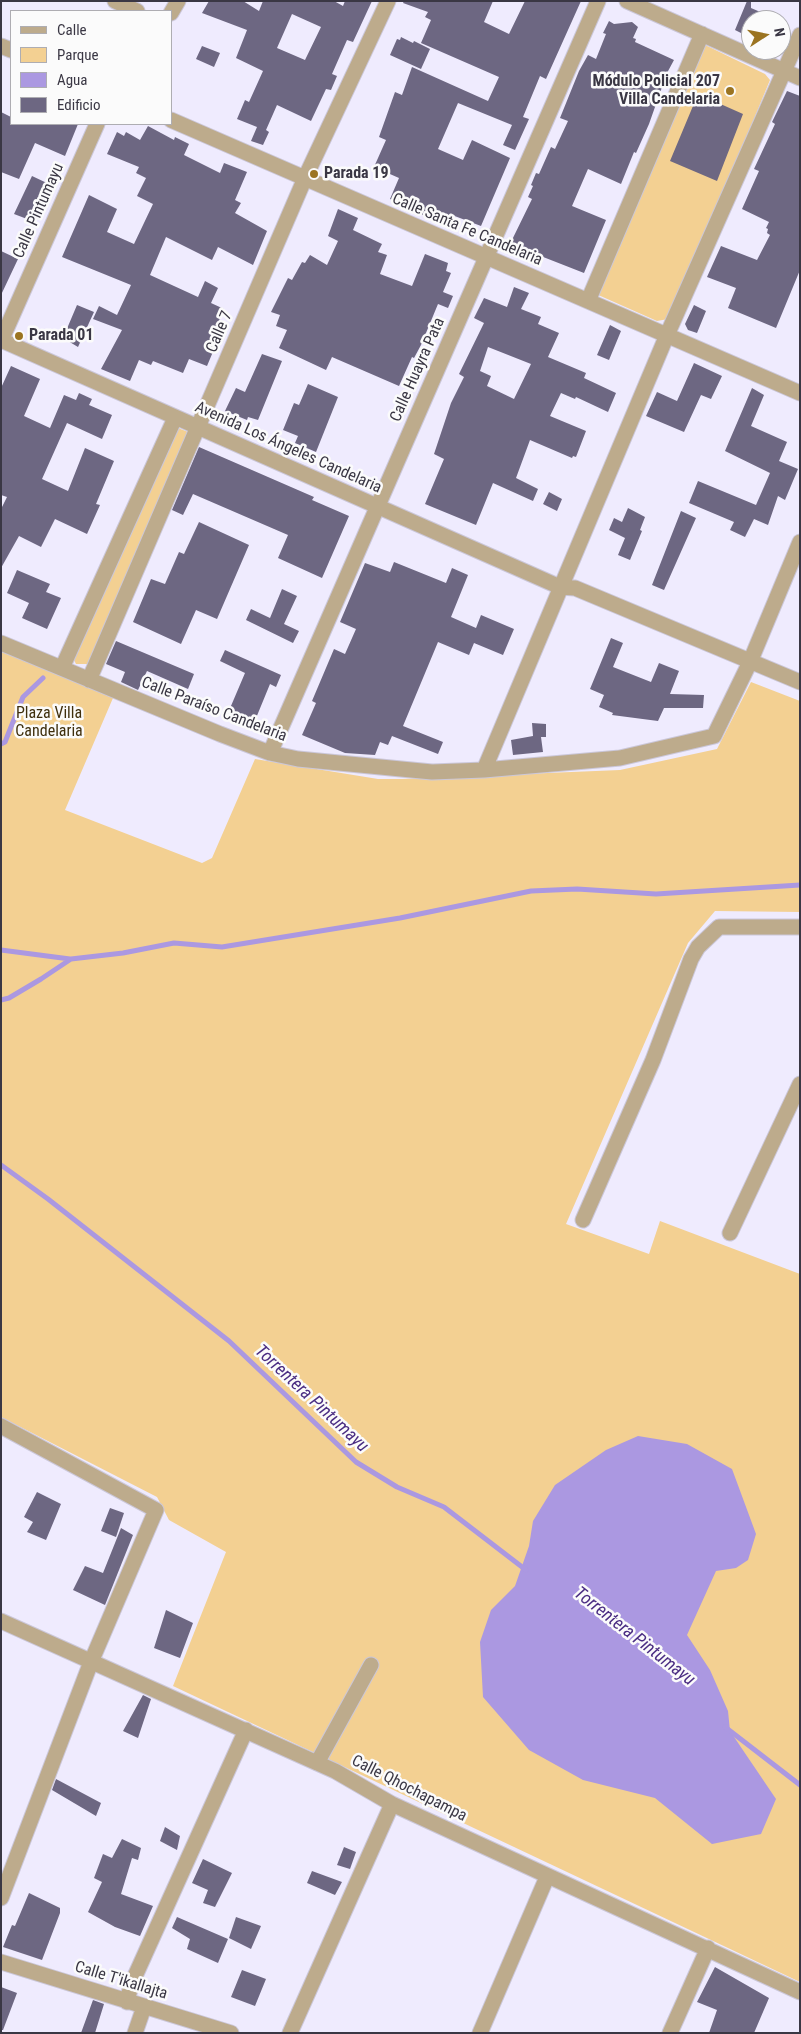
<!DOCTYPE html>
<html>
<head>
<meta charset="utf-8">
<style>
  body { margin:0 }
  #map { position:relative; width:801px; height:2034px; overflow:hidden; background:#efebfe; font-family:"Roboto Condensed",sans-serif }
  canvas { display:block }
  .frame { position:absolute; inset:0; border:2px solid #3a3744; pointer-events:none }
  .legend { position:absolute; left:10px; top:10px; width:162px; height:115px; box-sizing:border-box; background:#fbfbfb; border:1px solid #aeadb2; margin:0; padding:6px 9px; list-style:none; font-size:15px; color:#3a3744 }
  .legend li { display:flex; align-items:center; gap:10px; height:25px }
  .legend b { width:25px; border:1px solid #aeadb2 }
  .north { position:absolute; left:741px; top:10px; width:50px; height:50px; box-sizing:border-box; background:#fbfbfb; border:1px solid #aeadb2; border-radius:50%; rotate:79deg; font-size:14px; font-weight:700; line-height:20px; text-align:center; color:#3a3744 }
  .north::after { content:''; display:block; margin:auto; width:18px; height:22px; background:#9b7421; clip-path:polygon(50% 0,100% 100%,50% 72%,0 100%) }
</style>
</head>
<body>
<div id="map">
<canvas width="801" height="2034"></canvas>
<div class="frame"></div>
<ul class="legend">
<li><b style="height:6px;background:#bdab8c"></b>Calle</li>
<li><b style="height:14px;background:#f3d092"></b>Parque</li>
<li><b style="height:14px;background:#ab98e1"></b>Agua</li>
<li><b style="height:14px;background:#6d6782"></b>Edificio</li>
</ul>
<div class="north">N</div>
</div>
<script>
const ctx = document.querySelector('canvas').getContext('2d');
ctx.lineJoin = 'round';
function fill(path, color) { ctx.fillStyle = color; ctx.fill(path, 'evenodd'); }
function stroke(path, color, width, dash) { ctx.strokeStyle = color; ctx.lineWidth = width; ctx.lineCap = dash ? 'butt' : 'round'; ctx.setLineDash(dash || []); ctx.stroke(path); }
function drawText(font, color, halo, rows, align = 'center') {
  ctx.font = font + ' "Roboto Condensed",sans-serif'; ctx.lineWidth = 5; ctx.setLineDash([]); ctx.textBaseline = 'middle'; ctx.strokeStyle = halo; ctx.fillStyle = color; for (const [text, x, y, turn = 0] of rows) {
    ctx.save(); ctx.translate(x, y); ctx.rotate((+turn || 0) * Math.PI / 180); ctx.textAlign = isNaN(turn) ? turn : align; if (halo) ctx.strokeText(text, 0, 0); ctx.fillText(text, 0, 0); ctx.restore();
  }
}
const green = new Path2D(`
  M703 44 765 74 770 80 673 315 668 319 657 321 596 294Z
  M178 428 188 432 88 664H76L73 658Z
  M1 651 113 698 65 810 202 863 212 858 255 759 378 779H402L620 770 717 749 751 682 800 701V912L715 911 688 943 566 1224 649 1254 660 1221 800 1274V1982L173 1686 226 1552 169 1520 157 1497 1 1417Z`);
const water = new Path2D(`
  M638 1436 687 1444 732 1469 756 1534 748 1560 736 1568 716 1571 687 1635 710 1670 728 1711 730 1731 776 1799 761 1834 712 1844 655 1798 583 1780 529 1750 483 1697 480 1642 491 1610 515 1586 529 1546 533 1521 555 1485 606 1450Z`);
const stream = new Path2D(`
  M1 744 5 742 23 697 43 678
  M1 950 70 959
  M1 1000 9 998 41 979 71 959 123 953 174 943 222 947 400 918 531 891 577 889 656 894 800 885
  M1 1165 48 1199 229 1341 356 1462 397 1487 444 1507 526 1570
  M725 1727 800 1785`);
const building = new Path2D(`
  M209 1H243L259 11 263 1H334L343 6 345 1H372L353 42 347 40 332 74 337 76 331 90 326 89 311 121 277 105 266 130 269 132 263 145 251 141 257 127 237 119 245 100 249 102 263 71 236 58 247 30 202 13ZM292 14 321 27 305 60 277 48Z
  M404 1H493L484 22 509 34 525 1H581L546 79 540 76 523 117 529 119 515 150 503 145 512 125 458 103 438 149 463 160 472 140 510 158 481 226 452 215 449 224 414 212 415 209 390 199 399 178 374 167 386 140 379 137 395 92 402 95 412 67 488 101 499 77 421 43 431 20 425 17 428 12 403 3Z
  M747 1H751V8L779 20H751V38L735 30Z
  M609 21 614 24 632 22 638 27 633 38 636 39 635 42 674 60 667 73 649 124 636 153 634 152 621 184 588 169 572 206 606 220 584 273 510 244 532 199 528 197 533 186 531 185 536 173 539 174 551 147 555 149 568 121 560 118 579 71 588 55 596 59 606 34 603 33Z
  M401 37 413 43 414 41 430 49 421 69 390 55 397 39 400 40Z
  M202 46 220 53 214 67 196 59Z
  M787 91 800 96V270L776 328 728 308 736 288 707 277 721 246 757 260 770 235 767 233 768 229 766 228 769 222 742 209 759 171 754 169 775 124 772 122Z
  M698 94 743 114 717 181 670 161Z
  M1 112 11 117V124H78L65 156 35 143 19 179 1 172Z
  M148 126 174 140 175 137 189 144 184 155 220 173 224 163 247 172 235 200 241 203 235 213 267 231 253 265 218 247 212 260 166 237 150 275 198 297 205 281 218 288 211 303 224 309 214 332 220 335 207 366 189 359 183 373 153 361 151 365 139 360 130 381 101 369 122 330 93 319 99 306 117 315 131 285 62 257 89 195 117 209 107 232 134 244 153 204 137 196 146 178 136 173 139 167 107 154 117 132 124 136 126 132 140 140Z
  M32 176 49 184 35 222 14 214Z
  M338 209 358 218 353 230 382 244 378 252 387 255 380 274 412 286 425 254 448 263 446 271 451 273 443 292 453 296 448 308 438 304 421 345 414 358 412 357 399 386 332 357 326 370 279 348 287 330 276 326 280 315 271 312 288 278 292 280 302 262 305 263 310 255 327 265 338 241 328 236Z
  M1 251 18 259 1 295Z
  M514 287 529 293 521 309 541 317 538 324 559 333 548 357 586 373 584 378 616 393 608 412 576 397 575 399 561 393 550 416 586 431 576 457 573 456 572 458 530 440 516 478 538 489 533 501 493 483 476 525 425 504 444 459 434 454 451 403 464 377 459 374 484 323 474 318 484 298 507 307ZM488 347 531 364 514 399 487 386 491 376 480 371Z
  M77 305 94 312 78 347 63 338Z
  M694 305 706 311 697 333 688 330 685 324Z
  M610 325 621 331 609 360 597 355Z
  M262 354 282 361 258 420 248 417 247 420 225 411 236 388 245 392Z
  M694 363 722 376 711 399 701 395 684 432 646 416 657 392 677 401Z
  M11 366 40 379 24 416 50 428 64 395 76 400 79 393 92 399 89 405 112 415 102 439 67 423 42 479 68 491 85 448 114 461 96 504 100 505 87 534 55 519 41 547 19 536 1 568V509L7 497 1 495V388Z
  M308 384 338 397 316 452 295 443 298 436 283 430 294 403 299 405Z
  M752 388 764 395 751 426 787 442 779 461 798 469 785 500 778 496 768 525 754 519 745 537 730 530 734 522 689 503 698 481 756 505 770 473 725 451Z
  M199 447 314 497 312 500 349 516 322 578 278 558 288 535 193 494 183 515 172 510Z
  M549 492 562 499 557 511 543 504Z
  M628 508 645 517 640 530 642 531 630 560 618 555 625 538 609 530 614 518 622 522Z
  M681 511 696 518 664 590 652 585Z
  M199 522 249 545 217 619 196 610 181 644 133 622 151 579 165 584 179 552 184 554Z
  M394 562 446 583 452 568 468 575 451 617 476 628 481 615 514 629 503 655 474 643 469 655 438 642 403 726 443 742 438 754 392 736 388 745 380 742 375 755 345 753 302 735 316 703 312 701 334 649 345 654 356 629 340 622 365 563 390 572Z
  M17 570 50 584 46 592 61 598 47 629 22 618 29 603 7 593Z
  M282 589 297 596 284 624 299 631 293 643 246 620 251 609 270 618Z
  M611 638 623 643 613 667 651 682 659 663 679 671 670 694 704 695 703 708H664L658 721 612 715 613 713 599 707 604 695 590 689Z
  M116 641 194 674 188 689 147 671 138 690 121 682 125 672 106 664Z
  M225 650 281 675 276 687 270 684 254 723 228 713 245 673 220 661Z
  M532 723 546 724V737H541L543 752 513 755 511 740 533 736Z
  M37 1492 61 1504 46 1540 27 1532 33 1522 24 1517Z
  M110 1508 124 1513 116 1537 101 1531Z
  M121 1528 133 1535 105 1605 73 1590 85 1566 103 1573Z
  M166 1610 193 1623 180 1658 154 1648Z
  M143 1695 151 1699 138 1738 123 1731Z
  M56 1779 101 1803 96 1816 52 1790Z
  M165 1827 180 1836 177 1850 160 1841Z
  M122 1839 141 1848 138 1860 132 1858 121 1894 153 1906 140 1936 115 1927 88 1912 102 1882 94 1878 103 1854 112 1858Z
  M344 1847 356 1852 350 1869 337 1865Z
  M203 1859 232 1873 215 1907 203 1903 208 1890 192 1883Z
  M312 1871 342 1882 335 1895 307 1883Z
  M29 1893 60 1908V1913L42 1960 3 1947 12 1925 15 1926Z
  M177 1917 228 1939 218 1963 187 1949 190 1939 172 1928Z
  M236 1917 261 1926 251 1949 229 1938Z
  M715 1967 769 1998 754 2033H709L717 2010 697 2002Z
  M242 1970 266 1979 255 2006 231 1997Z
  M1 1987 17 1993 3 2030H1Z
  M93 2000 104 2004 95 2033H81Z`);
const minor = new Path2D(`
  M115 1 137 11
  M627 1 800 78
  M171 13 178 1
  M1 46 11 50
  M171 120 800 393
  M588 301 702 34
  M1 340 560 587 575 588 800 682
  M1 341 97 124
  M1 643 220 734 270 753 298 759 432 772 484 770 620 758 714 736 750 662 800 542
  M62 668 175 418
  M89 680 305 178 388 1
  M270 753 598 1
  M484 770 667 335 800 35
  M583 1220 653 1060 691 959 698 947 719 927H800
  M730 1233 800 1084
  M1 1426 156 1510 91 1662 1 1898
  M1 1621 335 1771 392 1804 800 1992
  M317 1763 371 1665
  M1 1962 231 2033
  M127 2002 131 1985 246 1730
  M135 2033 144 2007
  M290 2033 392 1804
  M480 2033 547 1877
  M670 2033 708 1948`);
const markers = [
  [730,91,5,"#9b7421"],
  [314,174,5,"#9b7421"],
  [19,336,5,"#9b7421"]
];
const poiNames = [
  ["Módulo Policial 207",720,82,"right"],
  ["Villa Candelaria",720,100,"right"],
  ["Parada 19",324,174],
  ["Parada 01",29,336]
];
const streetNames = [
  ["Calle Pintumayu",39,211,-66],
  ["Calle Santa Fe Candelaria",467,230,23],
  ["Calle 7",220,332,-67],
  ["Calle Huayra Pata",418,370,-66],
  ["Avenida Los Ángeles Candelaria",288,448,24],
  ["Calle Paraíso Candelaria",214,710,21],
  ["Calle Qhochapampa",409,1789,27],
  ["Calle T'ikallajta",121,1981,17]
];
const parkNames = [
  ["Plaza Villa",49,714],
  ["Candelaria",49,732]
];
const waterNames = [
  ["Torrentera Pintumayu",311,1399,43],
  ["Torrentera Pintumayu",634,1637,38]
];
fill(green, '#f3d092');
fill(water, '#ab98e1');
stroke(stream, '#ab98e1', 5);
fill(building, '#6d6782');
stroke(minor, '#cbc7d9', 17);
stroke(minor, '#bdab8c', 15);
for (const [x, y, r, color] of markers) { const dot = new Path2D(); dot.arc(x, y, r, 0, 2 * Math.PI); ctx.fillStyle = color; ctx.fill(dot); stroke(dot, '#fbfbfb', 2); }
drawText('bold 16px', '#3a3744', '#fbfbfb', poiNames, 'left');
drawText('16px', '#3a3744', '#fbfbfb', streetNames);
drawText('16px', '#3f2f0d', '#fbfbfb', parkNames);
drawText('italic 18px', '#4b2e83', '#fbfbfb', waterNames);
</script>
</body>
</html>
